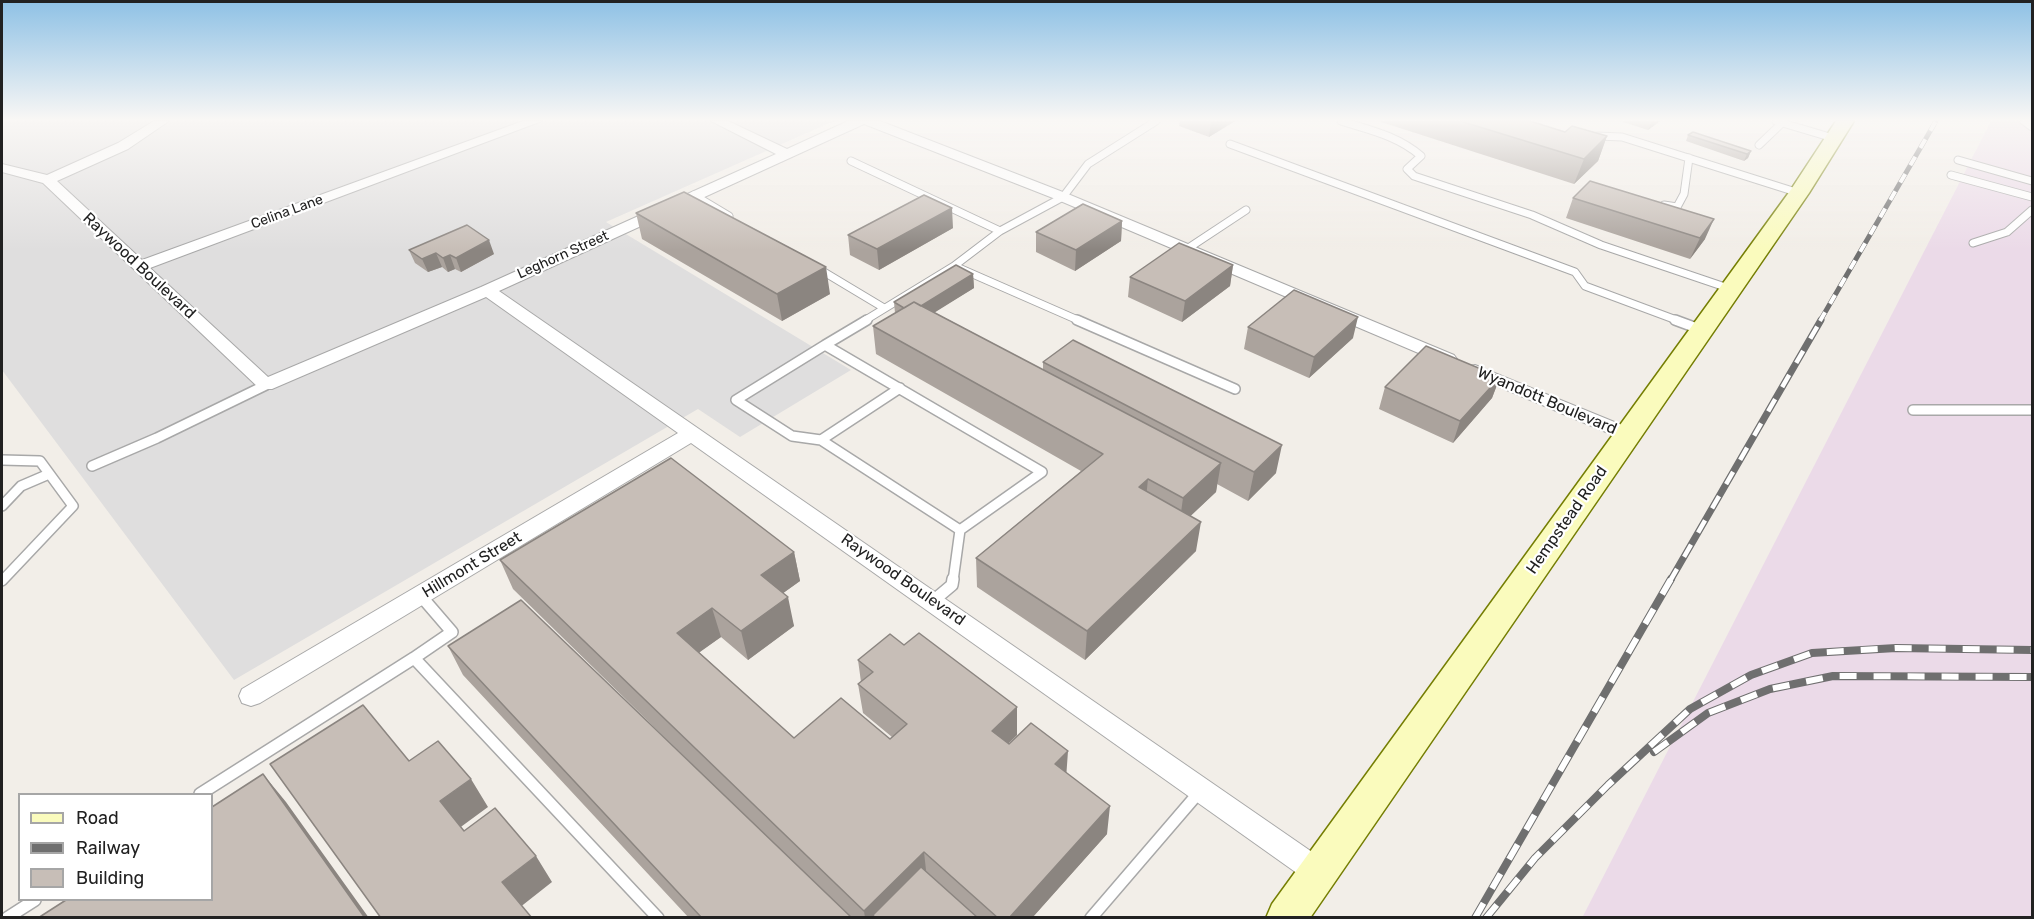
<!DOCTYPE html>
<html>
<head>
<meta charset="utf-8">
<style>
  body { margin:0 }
  #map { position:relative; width:2034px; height:919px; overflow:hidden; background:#f2eee8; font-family:Rubik,sans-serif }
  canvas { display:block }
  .frame { position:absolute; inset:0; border:3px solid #212121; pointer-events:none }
  .legend { position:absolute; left:18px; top:793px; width:195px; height:108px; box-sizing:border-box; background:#fff; border:2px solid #a6a6a6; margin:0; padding:8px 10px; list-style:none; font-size:18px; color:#212121 }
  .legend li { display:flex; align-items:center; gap:12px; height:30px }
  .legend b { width:30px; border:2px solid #a6a6a6 }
</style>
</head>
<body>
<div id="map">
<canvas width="2034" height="919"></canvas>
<div class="frame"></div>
<ul class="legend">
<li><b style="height:8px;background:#fafbbd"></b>Road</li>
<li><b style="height:8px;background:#6f6f6f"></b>Railway</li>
<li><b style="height:16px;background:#c7beb7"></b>Building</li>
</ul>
</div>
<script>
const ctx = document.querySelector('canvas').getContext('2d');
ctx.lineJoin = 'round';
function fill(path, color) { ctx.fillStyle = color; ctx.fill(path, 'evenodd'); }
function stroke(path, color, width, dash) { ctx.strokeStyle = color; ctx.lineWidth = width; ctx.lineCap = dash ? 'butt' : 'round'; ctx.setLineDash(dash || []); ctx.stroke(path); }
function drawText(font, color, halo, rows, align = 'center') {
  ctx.font = font + ' Rubik,sans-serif'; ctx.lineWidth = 4.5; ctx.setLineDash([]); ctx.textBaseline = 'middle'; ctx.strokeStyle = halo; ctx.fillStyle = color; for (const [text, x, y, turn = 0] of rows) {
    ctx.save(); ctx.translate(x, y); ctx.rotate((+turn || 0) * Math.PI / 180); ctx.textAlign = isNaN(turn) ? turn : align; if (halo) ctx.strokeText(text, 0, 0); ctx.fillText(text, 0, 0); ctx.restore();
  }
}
const residential = new Path2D(`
  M2 121H834L606 222 851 370 740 437 698 409 234 680 2 370Z`);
const industrial = new Path2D(`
  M1991 121H2032V917L1582 918Z`);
const laneFar2 = new Path2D(`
  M1341 121C1370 130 1398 136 1421 156L1407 169 1414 176 1532 215 1601 245 1731 289
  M1776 121 1833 138
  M2024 121 2032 127
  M1597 136 1622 137 1799 193
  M1230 144 1575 272 1585 286 1679 321
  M1759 145 1782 123
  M1958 160 2032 181
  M851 161 1000 231
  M1951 175 2032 197
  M694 195 729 216
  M1664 205 1677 207 1684 194 1689 158
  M1973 243 2007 232 2032 210
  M1187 249 1246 210
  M959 268 1080 321
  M819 269 884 308
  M864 321 954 266 1000 231 1063 197 1088 164 1156 121`);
const laneFar1 = new Path2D(`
  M1077 320 1235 389
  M1675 320 1702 330
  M825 345 1042 472 960 530 821 440 792 436 736 400Z
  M825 345 867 320
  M1913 410H2032
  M821 440 900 388
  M2 460 40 461 73 506 2 581
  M92 466 157 438 266 385
  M2 506 21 486 49 474
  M953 581 960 530`);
const lane = new Path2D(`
  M421 596 452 632 414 658 658 918
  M933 601 952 585 953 579
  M200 794 414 658
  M7 918 35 900
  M1091 918 1201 790`);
const street = new Path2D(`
  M154 121H169L128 149 57 181 142 260 523 121H542L150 268 268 377 481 287 776 154 711 121H728L787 149 848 121H880L1068 194 1454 355 1457 359 1454 363H1442L1058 200 864 124 499 291 1328 863 1332 872 1328 881 1318 885 1308 881 691 443 260 703 251 706 242 703 239 696 242 689 678 433 486 297 272 389H260L43 183 2 172V164L47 175 118 143Z
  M1475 365 1634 430 1636 434 1634 438 1627 440 1620 438 1469 374 1466 370 1469 366Z`);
const secondary = new Path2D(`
  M1836 121H1854L1809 193 1310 918H1266L1272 904 1790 191Z`);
const railFar2 = new Path2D(`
  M1820 321 1936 121`);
const railFar1 = new Path2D(`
  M1670 581 1821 320`);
const rail = new Path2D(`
  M1654 752 1708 713 1770 689 1833 676 2032 677
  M1475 918 1671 579
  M1486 918 1535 858 1608 785 1690 709 1751 675 1812 653 1896 648 2032 650`);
const wall = new Path2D(`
  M1180 121H1235L1209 137 1179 126Z
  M1378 121H1530L1565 132 1607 136 1598 161 1574 184Z
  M1620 121H1660L1648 130Z
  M1688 135 1751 151 1748 158 1744 161 1686 141Z
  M1573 198 1705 239 1690 259 1566 218Z
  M636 213 830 294 782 321 642 239Z
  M1122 221 1121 241 1075 271 1036 252V232Z
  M953 228 879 270 850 255 848 235Z
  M409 250 494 254 461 272 455 269 448 272 442 267 428 272 415 263Z
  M1233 265 1230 286 1182 322 1128 297 1130 277Z
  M973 274 974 288 934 312 1043 370V362L1276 473 1248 501 1217 484 1216 492 1190 516 1196 551 1085 660 977 587 976 558 1081 471 876 354 873 326 895 313 894 302Z
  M1248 327 1353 338 1309 378 1244 349Z
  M1500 377 1492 398 1453 443 1379 409 1385 387Z
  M794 552 800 581 783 593 794 626 748 660 721 637 699 652 794 738 890 739 892 737 863 713 858 684 861 682 858 660 1017 735 1008 744 1067 773 1107 834 1032 918H689L463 675 448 646 694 766 513 589 500 560Z`);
const shadedWall = new Path2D(`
  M1211 121H1235L1209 137Z
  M1652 121H1660L1648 130Z
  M1607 136 1598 161 1574 184 1584 159Z
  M1751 151 1748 158 1744 161 1747 154Z
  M952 208 953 228 879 270 877 249Z
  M1714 219 1705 239 1690 259 1700 238Z
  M1122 221 1121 241 1075 271 1076 250Z
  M489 240 494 254 461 272 456 258Z
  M436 253 442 267 428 272 422 259Z
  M450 255 455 269 448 272 443 258Z
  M1233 265 1230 286 1182 322 1185 301Z
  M826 267 830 294 782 321 777 294Z
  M973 274 974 288 913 326 912 311Z
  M1358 317 1353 338 1309 378 1314 357Z
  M1500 377 1492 398 1453 443 1460 421Z
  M1282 445 1276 473 1248 501 1254 472Z
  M1221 463 1216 492 1179 527 1183 498Z
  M1148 479 1145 508 1139 487Z
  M1201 522 1196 551 1085 660 1087 631Z
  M794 552 800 581 768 604 761 575Z
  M788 597 794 626 748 660 741 631Z
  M712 608 721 637 686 662 677 633Z
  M1017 707V735L992 759V731Z
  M1068 751 1066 779 1055 764Z
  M263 774 286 802 369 918H365Z
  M471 779 488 807 458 829 440 801Z
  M1110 806 1107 834 1032 918H1009Z
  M924 852 927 879 873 915V918H865L864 911Z
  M536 856 552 882 519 908 502 882Z`);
const building = new Path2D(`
  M1460 121H1530L1565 132 1572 126 1607 136 1584 159Z
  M1693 132 1751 151 1747 154 1688 135Z
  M1590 181 1714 219 1700 238 1573 198Z
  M684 192 826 267 777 294 636 213Z
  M924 195 952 208 877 249 848 235Z
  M1083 204 1122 221 1076 250 1036 232Z
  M467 225 489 240 456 258 450 255 443 258 436 253 422 259 409 250Z
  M1179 243 1233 265 1185 301 1130 277Z
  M956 265 973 274 921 306 914 302 904 308 894 302Z
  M1294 290 1358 317 1314 357 1248 327Z
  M914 302 1221 463 1183 498 1148 479 1139 487 1201 522 1087 631 976 558 1103 454 873 326Z
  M1073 340 1282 445 1254 472 1043 362Z
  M1426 346 1500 377 1460 421 1385 387Z
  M671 458 794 552 761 575 788 597 741 631 712 608 677 633 794 738 841 698 890 739 907 724 858 684 873 672 858 660 890 634 904 645 919 633 1017 707 992 731 1009 744 1031 723 1068 751 1055 764 1110 806 1009 918H998L924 852 864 911 500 560Z
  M521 600 852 918H702L448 646Z
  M363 705 409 761 438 741 471 779 440 801 464 831 495 808 536 856 502 882 532 918H381L270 764Z
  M263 774 365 918H38L66 900H212V807Z
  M921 867 978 918H875L873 915Z`);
const farStreetnames = [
  ["Celina Lane",287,212,-20],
  ["Leghorn Street",563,255,-24]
];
const streetNames = [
  ["Raywood Boulevard",139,266,43],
  ["Wyandott Boulevard",1547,401,23],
  ["Hempstead Road",1567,520,-55],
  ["Hillmont Street",472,565,-31],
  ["Raywood Boulevard",903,580,35]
];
fill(residential, '#dfdede');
fill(industrial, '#ebdae8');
stroke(laneFar2, '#a8a8a8', 9);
stroke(laneFar1, '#a8a8a8', 12);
stroke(lane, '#a8a8a8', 14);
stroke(street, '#a8a8a8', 2);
stroke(secondary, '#757e03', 3);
stroke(laneFar2, '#fff', 7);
stroke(laneFar1, '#fff', 9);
stroke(lane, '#fff', 11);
fill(street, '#fff');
fill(secondary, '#fafbbd');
stroke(railFar2, '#6f6f6f', 5);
stroke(railFar1, '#6f6f6f', 7);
stroke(rail, '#6f6f6f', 8);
stroke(railFar2, '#fff', 4, [10]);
stroke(railFar1, '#fff', 4.5, [14]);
stroke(rail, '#fff', 6, [17]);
fill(wall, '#aba39d');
fill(shadedWall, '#8b8580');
fill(building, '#c7beb7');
stroke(building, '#8b8580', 1.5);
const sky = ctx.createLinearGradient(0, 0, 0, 250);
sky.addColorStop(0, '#8ec1e5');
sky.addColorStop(0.48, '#f9f7f5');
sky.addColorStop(1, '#f9f7f500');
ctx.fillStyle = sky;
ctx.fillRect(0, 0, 2034, 250);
drawText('14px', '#212121', '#fff', farStreetnames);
drawText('16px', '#212121', '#fff', streetNames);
</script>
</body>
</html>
